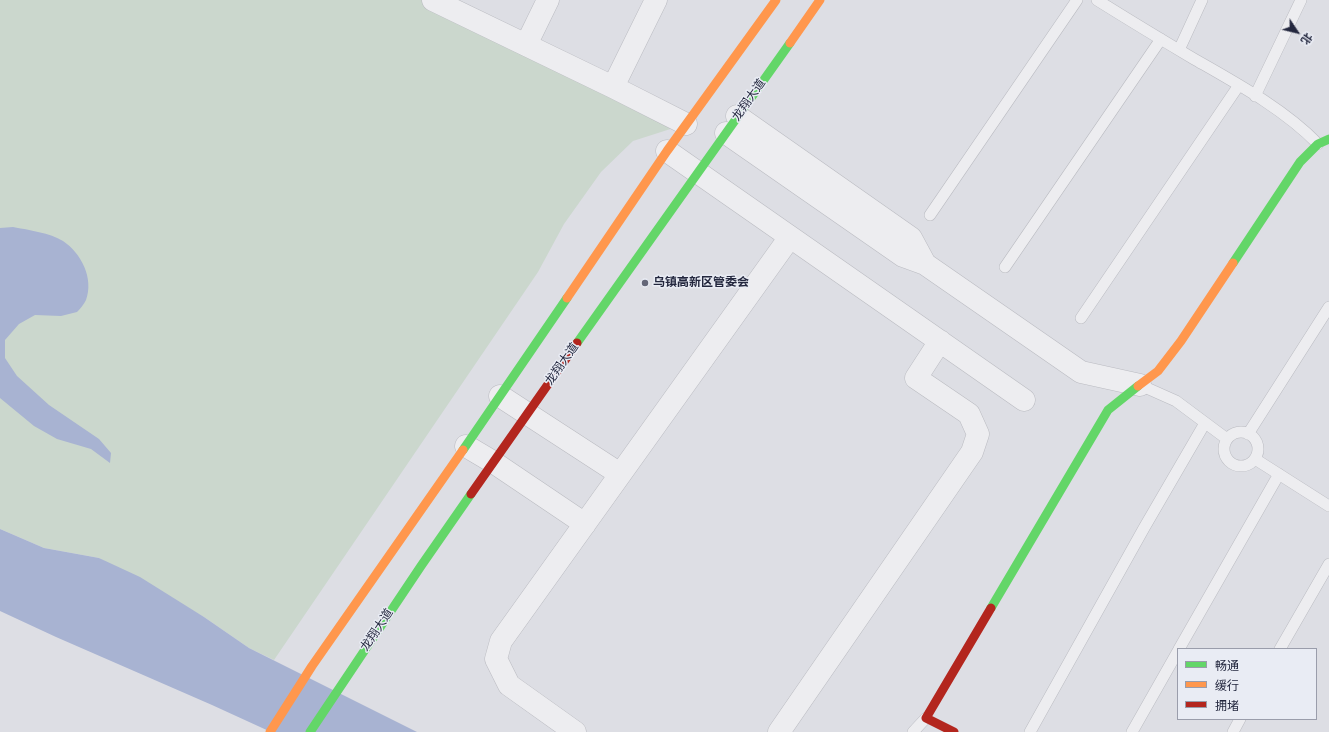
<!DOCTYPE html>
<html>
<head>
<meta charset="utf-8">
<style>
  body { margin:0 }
  #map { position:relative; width:1329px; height:732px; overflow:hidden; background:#dddee4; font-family:"IBM Plex Sans","Noto Sans SC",sans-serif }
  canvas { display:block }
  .legend { position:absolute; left:1177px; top:648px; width:140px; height:72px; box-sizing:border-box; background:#e9ecf4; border:1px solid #9a9dab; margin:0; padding:5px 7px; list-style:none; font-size:12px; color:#23273e }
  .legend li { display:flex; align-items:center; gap:8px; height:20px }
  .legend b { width:20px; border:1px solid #9a9dab }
  .north { position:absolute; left:1277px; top:12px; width:40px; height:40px; -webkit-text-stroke:3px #e9ecf4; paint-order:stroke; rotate:125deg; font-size:11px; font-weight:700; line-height:16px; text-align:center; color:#23273e }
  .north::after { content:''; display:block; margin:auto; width:14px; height:18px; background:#23273e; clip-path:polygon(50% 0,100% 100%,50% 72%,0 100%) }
</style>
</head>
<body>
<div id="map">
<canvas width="1329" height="732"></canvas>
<ul class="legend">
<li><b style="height:5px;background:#63d668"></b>畅通</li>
<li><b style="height:5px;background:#ff974d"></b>缓行</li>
<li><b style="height:5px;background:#b3261e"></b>拥堵</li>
</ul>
<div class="north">北</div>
</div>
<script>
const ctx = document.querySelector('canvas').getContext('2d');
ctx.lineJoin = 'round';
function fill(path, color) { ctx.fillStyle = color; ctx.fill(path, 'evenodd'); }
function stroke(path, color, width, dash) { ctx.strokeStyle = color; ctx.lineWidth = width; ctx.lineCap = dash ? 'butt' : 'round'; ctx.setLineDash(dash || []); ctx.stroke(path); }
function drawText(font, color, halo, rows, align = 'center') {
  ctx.font = font + ' "IBM Plex Sans","Noto Sans SC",sans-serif'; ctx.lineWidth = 3; ctx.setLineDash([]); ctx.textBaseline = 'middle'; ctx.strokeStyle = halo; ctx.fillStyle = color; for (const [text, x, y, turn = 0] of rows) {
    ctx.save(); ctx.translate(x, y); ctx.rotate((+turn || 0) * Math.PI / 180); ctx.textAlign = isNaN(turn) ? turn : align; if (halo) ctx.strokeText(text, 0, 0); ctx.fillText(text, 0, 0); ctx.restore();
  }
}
const green = new Path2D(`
  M0 0H433L686 124 633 141 601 172 564 224 538 272 274 660 249 648 204 617 99 558 44 548 0 529Z`);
const water = new Path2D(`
  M13 227C29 230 50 233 63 241 81 253 94 278 86 300 84 304 80 309 77 312L61 316 35 315 19 324 5 340V358L17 376 49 405 99 439 111 453 110 463 91 449 57 439 34 426 0 398V228Z
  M0 529 44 548 99 558 140 577 204 617 249 648 417 732H271L212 705 56 637 0 611Z`);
const lane = new Path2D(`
  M1097 0C1129 20 1162 40 1194 59 1236 83 1284 109 1318 144
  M1179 50 1202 0
  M1255 96 1301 0
  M930 215 1077 0
  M1005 267 1161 39
  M1081 318 1239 85
  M1140 385 1176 401 1227 439
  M1224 449a17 17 0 1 1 34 0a17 17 0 1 1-34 0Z
  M1248 434 1329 307
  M1255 459 1329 506
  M1179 649 1279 474
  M1280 649 1329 564
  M913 732 926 718
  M1030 732 1144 528 1205 423
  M1132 732 1178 651
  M1233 732 1240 719`);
const street = new Path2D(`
  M433 0 613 87 686 124
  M526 45 548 0
  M613 87 656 0
  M737 116 911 238 925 264
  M726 133 903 256 925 264 1081 372 1140 385
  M667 151 1024 400
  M500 396 620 474
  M466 446 493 462 585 524
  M575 732 509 685 496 659 501 641 790 237
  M779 732 972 452 978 434 969 414 916 378 940 341`);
const fast = new Path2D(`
  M1233 263 1300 162 1318 144 1329 139
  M577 343 790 43
  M463 450 567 298
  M991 608 1108 410 1138 386
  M310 732 421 566 471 494`);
const slow = new Path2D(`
  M790 43 820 0
  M567 298 667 151 776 0
  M1138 386 1158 371 1181 341 1233 263
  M270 732 312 666 463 450`);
const jam = new Path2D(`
  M471 494 577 343
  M954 732 926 718 991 608`);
const markers = [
  [645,283,4,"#646778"]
];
const streetNames = [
  ["龙翔大道",749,100,-55],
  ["龙翔大道",562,364,-55],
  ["龙翔大道",377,630,-56]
];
const poiNames = [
  ["乌镇高新区管委会",653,283]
];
fill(green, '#cbd7cd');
fill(water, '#a8b3d2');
stroke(lane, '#babbc1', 12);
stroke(street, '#babbc1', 23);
stroke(lane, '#ededf0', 11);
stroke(street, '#ededf0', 22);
stroke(fast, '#63d668', 9);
stroke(slow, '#ff974d', 9);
stroke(jam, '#b3261e', 9);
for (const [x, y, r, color] of markers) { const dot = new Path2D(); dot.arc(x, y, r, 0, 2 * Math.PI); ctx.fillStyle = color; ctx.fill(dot); stroke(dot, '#e9ecf4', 1.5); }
drawText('12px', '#23273e', '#e9ecf4', streetNames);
drawText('bold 12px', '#23273e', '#e9ecf4', poiNames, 'left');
</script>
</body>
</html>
